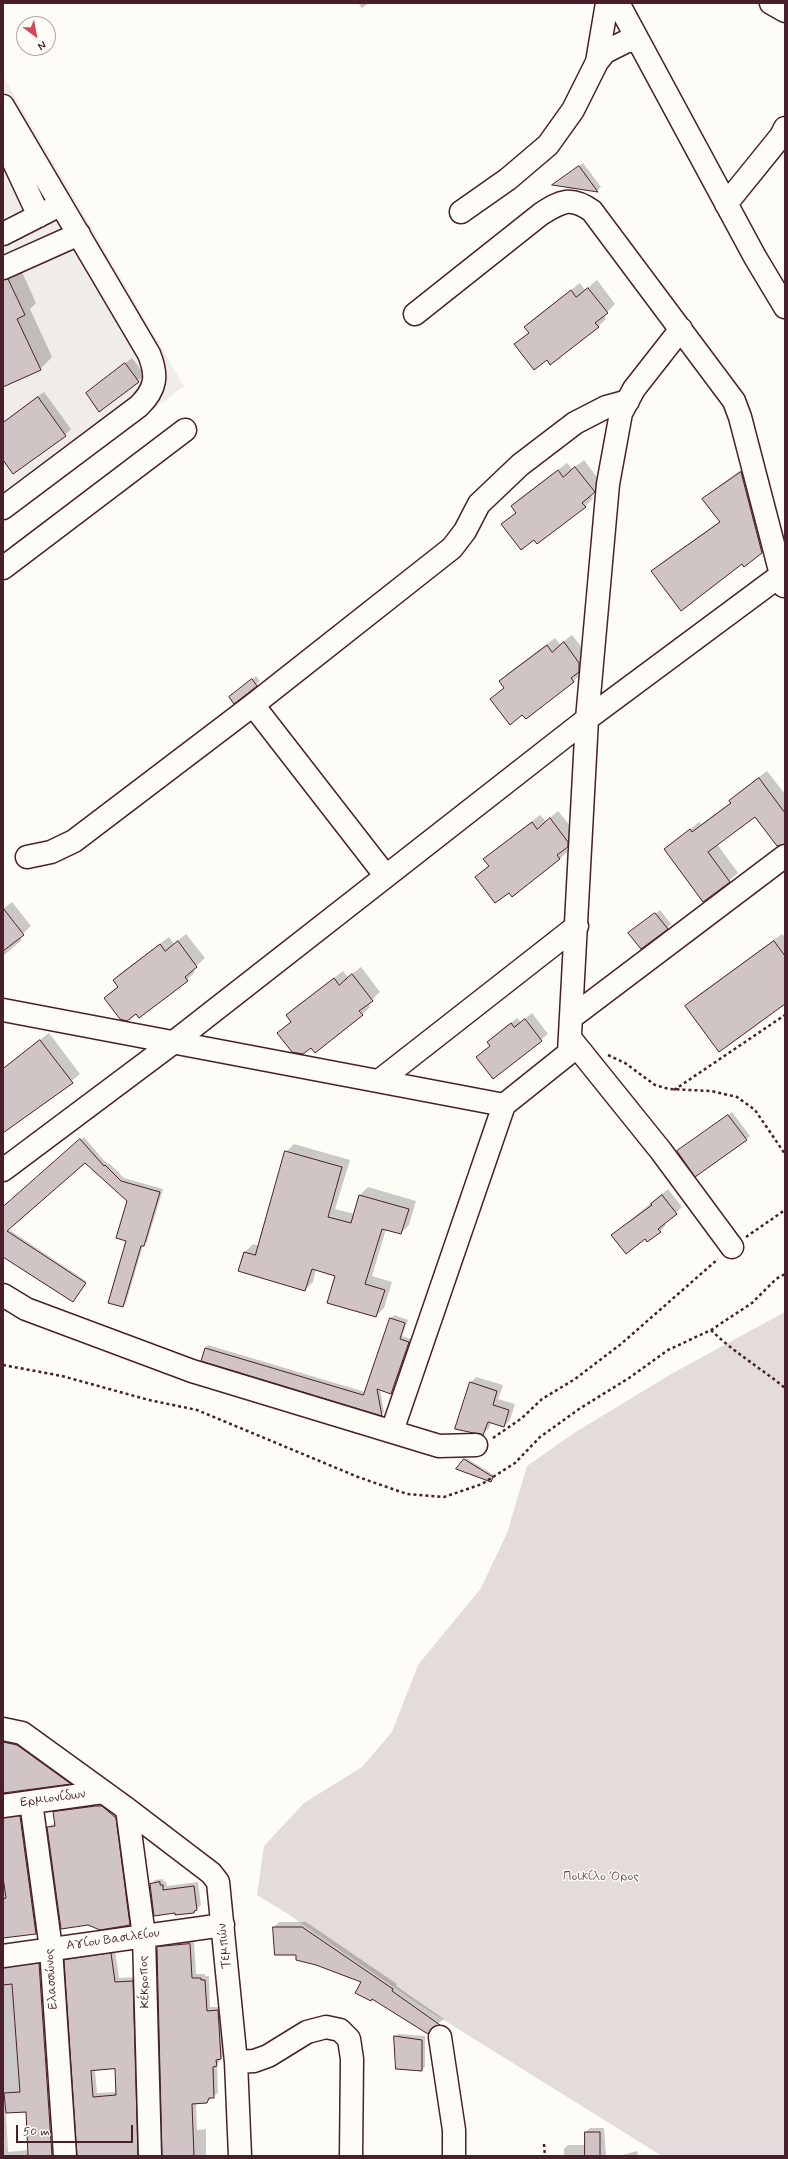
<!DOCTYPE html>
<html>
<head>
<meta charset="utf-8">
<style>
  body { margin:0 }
  #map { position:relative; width:788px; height:2159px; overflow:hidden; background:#fdfcf7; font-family:Mynerve,sans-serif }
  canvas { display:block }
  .frame { position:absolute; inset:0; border:4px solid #4a1f2b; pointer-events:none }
  .north { position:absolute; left:16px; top:16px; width:40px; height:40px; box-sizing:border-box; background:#fdfcf7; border:1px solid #b5a4a5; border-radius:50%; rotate:148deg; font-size:11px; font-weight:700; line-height:16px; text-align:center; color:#4a1f2b }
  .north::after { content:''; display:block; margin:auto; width:14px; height:18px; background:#d1495b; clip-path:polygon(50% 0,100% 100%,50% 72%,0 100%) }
  .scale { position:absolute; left:16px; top:2125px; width:117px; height:18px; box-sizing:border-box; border:2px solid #4a1f2b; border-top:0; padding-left:5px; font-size:12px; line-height:14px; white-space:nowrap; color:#4a1f2b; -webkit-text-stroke:3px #fdfcf7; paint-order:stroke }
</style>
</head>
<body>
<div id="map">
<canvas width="788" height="2159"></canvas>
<div class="frame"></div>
<div class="north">N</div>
<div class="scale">50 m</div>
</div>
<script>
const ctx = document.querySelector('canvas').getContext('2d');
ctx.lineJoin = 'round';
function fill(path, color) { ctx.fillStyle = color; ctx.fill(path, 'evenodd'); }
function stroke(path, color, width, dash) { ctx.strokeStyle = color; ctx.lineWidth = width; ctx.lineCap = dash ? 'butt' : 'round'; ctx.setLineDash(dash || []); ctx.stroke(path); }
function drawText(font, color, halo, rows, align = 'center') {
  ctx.font = font + ' Mynerve,sans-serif'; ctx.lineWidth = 3; ctx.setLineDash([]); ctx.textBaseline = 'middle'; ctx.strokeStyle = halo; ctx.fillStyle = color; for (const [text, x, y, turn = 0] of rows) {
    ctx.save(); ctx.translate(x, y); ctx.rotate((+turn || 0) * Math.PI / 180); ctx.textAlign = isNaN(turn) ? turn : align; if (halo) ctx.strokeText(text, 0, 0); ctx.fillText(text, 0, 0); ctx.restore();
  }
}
const built = new Path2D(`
  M3 76 184 386 3 524Z`);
const green = new Path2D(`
  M785 1312V2156H662L418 2004 288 1914 257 1895 264 1846 304 1803 362 1767 392 1732 418 1665 481 1588 507 1533 527 1466 574 1433 673 1373Z`);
const shadow = new Path2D(`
  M358 3H369L362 8Z
  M583 163 601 187 597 191 554 185Z
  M22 272 36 303 30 309 52 357 40 369 3 386V280Z
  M597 280 615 304 604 315 606 319 598 327 547 359 516 344 529 332 525 327 533 319 580 283 585 290Z
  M132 358 145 375 100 411 87 393Z
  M44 392 71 429 65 435 3 458V422Z
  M584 460 602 484 590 495 593 498 585 507 534 539 503 524 516 512 512 506 520 498 567 463 572 469Z
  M749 464 770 544 744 566 742 562 653 571 661 563 720 521 703 499 712 491Z
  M572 635 587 654 586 663 579 670 582 673 574 681 526 718 522 714 491 699 505 687 500 681 508 673 555 638 560 644Z
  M256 676 260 681 256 685 230 697Z
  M767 771 785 794V844L755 815 717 844 738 873 704 901 665 849 699 822 701 824 731 802 738 793Z
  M558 811 576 833 575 837 565 847 568 851 560 859 509 891 476 877 489 865 485 859 493 851 540 815 546 821Z
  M12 902 31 926 19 937 22 940 3 956V909Z
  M660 910 671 924 667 928 634 929Z
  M186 934 205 958 193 969 195 972 187 980 136 1013 105 998 118 986 114 980 122 972 169 937 174 944Z
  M782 934 785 937V1002L686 1006 694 998Z
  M361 967 380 992 368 1003 370 1007 362 1015 311 1047 278 1033 292 1021 287 1015 295 1007 343 971 348 977Z
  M532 1013 548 1034 493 1077 477 1057 491 1045 488 1042 494 1036 517 1018 521 1022Z
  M49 1033 80 1074 49 1100 3 1132V1068Z
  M732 1112 750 1136 746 1139 682 1148Z
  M84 1137 107 1164 109 1163 124 1178 163 1189 147 1242 143 1245 126 1303 123 1306 127 1240 128 1201 85 1162 8 1229 86 1281 74 1299 3 1255V1239L8 1231 3 1225V1208Z
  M294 1144 350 1160 335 1209 355 1214 360 1195 368 1187 416 1201 409 1225 401 1233 386 1229 372 1276 392 1282 384 1308 376 1316 336 1275 316 1269 313 1282 305 1290 239 1271 245 1252 253 1244 259 1246 286 1152Z
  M668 1189 682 1207 664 1223 666 1225 660 1231 645 1238 612 1235Z
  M394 1315 408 1320 402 1336 411 1339 394 1390 391 1393 380 1389 384 1412 381 1414 205 1348 208 1345 365 1392 391 1318Z
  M476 1377 503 1385 498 1399 515 1404 510 1420 504 1426 491 1422 489 1428 483 1434 470 1383Z
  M466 1458 494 1475 492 1479 458 1469Z
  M3 1736 21 1741 74 1779 70 1783 3 1792Z
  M100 1802 119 1814 133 1921 130 1925 48 1827 55 1823 54 1812 58 1808Z
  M24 1812 40 1929 36 1933 3 1937V1814Z
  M163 1879 164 1882 166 1881 167 1886 198 1882 201 1905 194 1912 151 1884 155 1880Z
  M279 1922H306L397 1984 396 1986 444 2019 428 2032 362 1982 297 1954 274 1927Z
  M194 1940 196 1974H205V1976H209L210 2007H222L225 2054 217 2065 218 2093 207 2102 196 2103 197 2130 206 2129V2156H163L158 1947 162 1943Z
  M115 1950 119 1978 136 1977 142 2156H78L65 1960 69 1956ZM116 2068 117 2092 97 2093 95 2070Z
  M43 1960 58 2156H3V1963ZM27 2111 29 2150 8 2152 6 2113Z
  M398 2034 425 2036V2067L421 2070 395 2037Z
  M590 2128H604L606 2156H564V2149L568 2145H586V2132Z
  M637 2151 638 2156H619Z`);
const building = new Path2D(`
  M579 166 598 192 552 185Z
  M8 279 25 315 17 319 41 370 3 387V280Z
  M588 288 608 313 595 323 599 327 550 365 547 360 534 370 514 344 529 333 524 327 571 290 576 297Z
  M125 363 139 382 99 412 86 393Z
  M38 397 66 436 13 474 3 460V423Z
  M575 467 595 492 582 503 586 507 537 544 534 540 521 550 501 524 516 513 511 506 558 470 563 477Z
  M741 472 762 553 744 567 742 564 681 611 651 571 720 522 702 499Z
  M564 642 579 663V672L571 678 574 682 526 719 522 715 510 725 490 699 504 688 499 681 547 645 552 652Z
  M252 679 257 686 234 704 229 697Z
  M759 778 785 813V844L777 846 755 817 708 852 730 882 703 902 664 849 690 829 692 832 731 803 729 801Z
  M550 818 568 842V847L557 855 560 859 512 897 509 893 495 903 475 877 489 866 483 859 532 822 537 829Z
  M3 908 24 935 3 951Z
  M655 913 668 929 641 949 628 933Z
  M178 941 197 967 185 977 188 981 139 1018 136 1014 127 1021 120 1019 104 998 118 987 113 980 160 944 165 951Z
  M774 941 785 956V1004L719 1052 685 1006Z
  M352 974 373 1001 359 1011 363 1015 315 1053 311 1048 303 1054 292 1052 277 1033 291 1022 286 1015 334 978 339 985Z
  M525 1019 542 1041 493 1079 476 1057 490 1046 487 1042 511 1023 514 1027Z
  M40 1040 73 1083 3 1133V1069Z
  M728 1115 747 1140 695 1177 677 1151Z
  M80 1139 104 1166 105 1165 121 1181 160 1192 144 1246H141L123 1307 108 1303 126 1241 116 1238 127 1201 85 1163 7 1231 86 1283 73 1302 3 1257V1207Z
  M285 1151 342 1167 328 1217 351 1223 359 1195 409 1209 401 1234 382 1229 365 1284 385 1290 376 1317 327 1303 335 1276 312 1269 305 1291 238 1271 244 1252 255 1255Z
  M662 1195 677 1214 658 1229 661 1232 647 1242 645 1239 626 1254 611 1235 652 1205 651 1204Z
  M390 1318 405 1323 400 1339 409 1342 391 1394 377 1389 382 1416 201 1361 205 1348 363 1395Z
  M470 1382 497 1391 493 1405 509 1410 504 1427 488 1422 483 1435 455 1429Z
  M464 1459 493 1477 491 1482 456 1469Z
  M3 1742 17 1745 71 1784 3 1793Z
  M96 1806H102L116 1818 130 1925 100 1930 88 1925 61 1929 47 1827 55 1826 53 1812Z
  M20 1816 36 1934 3 1938V1899L6 1898 3 1877V1818Z
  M160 1882V1885H163V1890L194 1886 197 1910 194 1911V1913L175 1915V1913L154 1916 150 1884Z
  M273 1927H302L393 1989 392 1991 440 2025 433 2027 428 2034 372 1999 371 2001 355 1993 361 1982 316 1965 296 1960V1955H275Z
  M190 1944 192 1978H201V1980H205L207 2011 218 2010 221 2059 216 2060 217 2066 213 2067 214 2098H209L207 2103 192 2104 194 2156H162L157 1947Z
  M111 1953 115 1982 133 1981 138 2156H77L64 1960ZM115 2069 116 2095 93 2097 91 2071Z
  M39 1963 52 2156H28L26 2112 6 2113 4 2093 20 2092 12 1984 3 1985V1968Z
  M394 2036 422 2040V2071L396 2069Z
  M585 2132H600V2156H585Z`);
const path = new Path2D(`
  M608 1055 625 1063 655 1085 669 1089 711 1091 737 1097 755 1110 785 1154
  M674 1090 785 1015
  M746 1237 785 1210
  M711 1330C733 1352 761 1368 785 1388
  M3 1365 62 1376 149 1400 197 1410 358 1477 407 1494 444 1497 482 1484 515 1463 540 1437 579 1409 629 1378 668 1350 711 1330 752 1303 776 1279 785 1274
  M493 1438 522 1418 542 1399 575 1379 621 1344 718 1259
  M544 2144 545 2156`);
const minor = new Path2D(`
  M618 3 755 257 785 307
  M771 3 785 11
  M597 62 607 3
  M3 106 149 354C158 376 156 389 139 406L3 508
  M3 139 39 216
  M726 204 781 136 785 128
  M461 212 508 179 548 145 573 110 597 62 605 52 627 41H638
  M3 234 52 209
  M3 268 79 234
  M415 314 541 214C561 201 571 196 592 211L734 401 740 417 784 586
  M3 568 185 430
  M253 705 385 875
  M27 857 51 852 74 841 253 705 452 548 465 531 479 504 520 465 575 423 606 407 628 401
  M3 1010 504 1105
  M572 1017 785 856
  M570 1038 661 1151 732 1247
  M379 1081 577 926
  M3 1170 174 1042 587 719 781 575 785 569
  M3 1295 26 1309 192 1371 439 1446 476 1445
  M392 1431 504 1105 569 1053 587 719 608 484 621 413 634 389 681 329
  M3 1729 22 1733 127 1809 211 1873 218 1882 236 2062 240 2156
  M31 1802 51 1949 65 2156
  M3 1806 103 1792
  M127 1809 144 1936 150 2156
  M3 1956 223 1925
  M440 2037 454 2130V2156
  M236 2062 254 2061 268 2056 307 2032 326 2027 340 2030 349 2039 352 2059 351 2156`);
const streetNames = [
  ["Ερμιονίδων",53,1799,-8],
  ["Αγίου Βασιλείου",113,1940,-8],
  ["Τεμπών",225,1946,-96],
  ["Ελασσώνος",52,1979,-94],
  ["Κέκροπος",145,1982,-92]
];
const parkNames = [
  ["Ποικίλο Όρος",601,1877]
];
fill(built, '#f0ece8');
fill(green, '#e3dcda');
fill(shadow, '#0003');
fill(building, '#d0c5c4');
stroke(building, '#4a1f2b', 1);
stroke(minor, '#4a1f2b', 25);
stroke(path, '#4a1f2b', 2.5, [3, 3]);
stroke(minor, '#fdfcf7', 22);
drawText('13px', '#4a1f2b', '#fdfcf7', streetNames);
drawText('13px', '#704e57', '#fdfcf7', parkNames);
</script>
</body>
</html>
